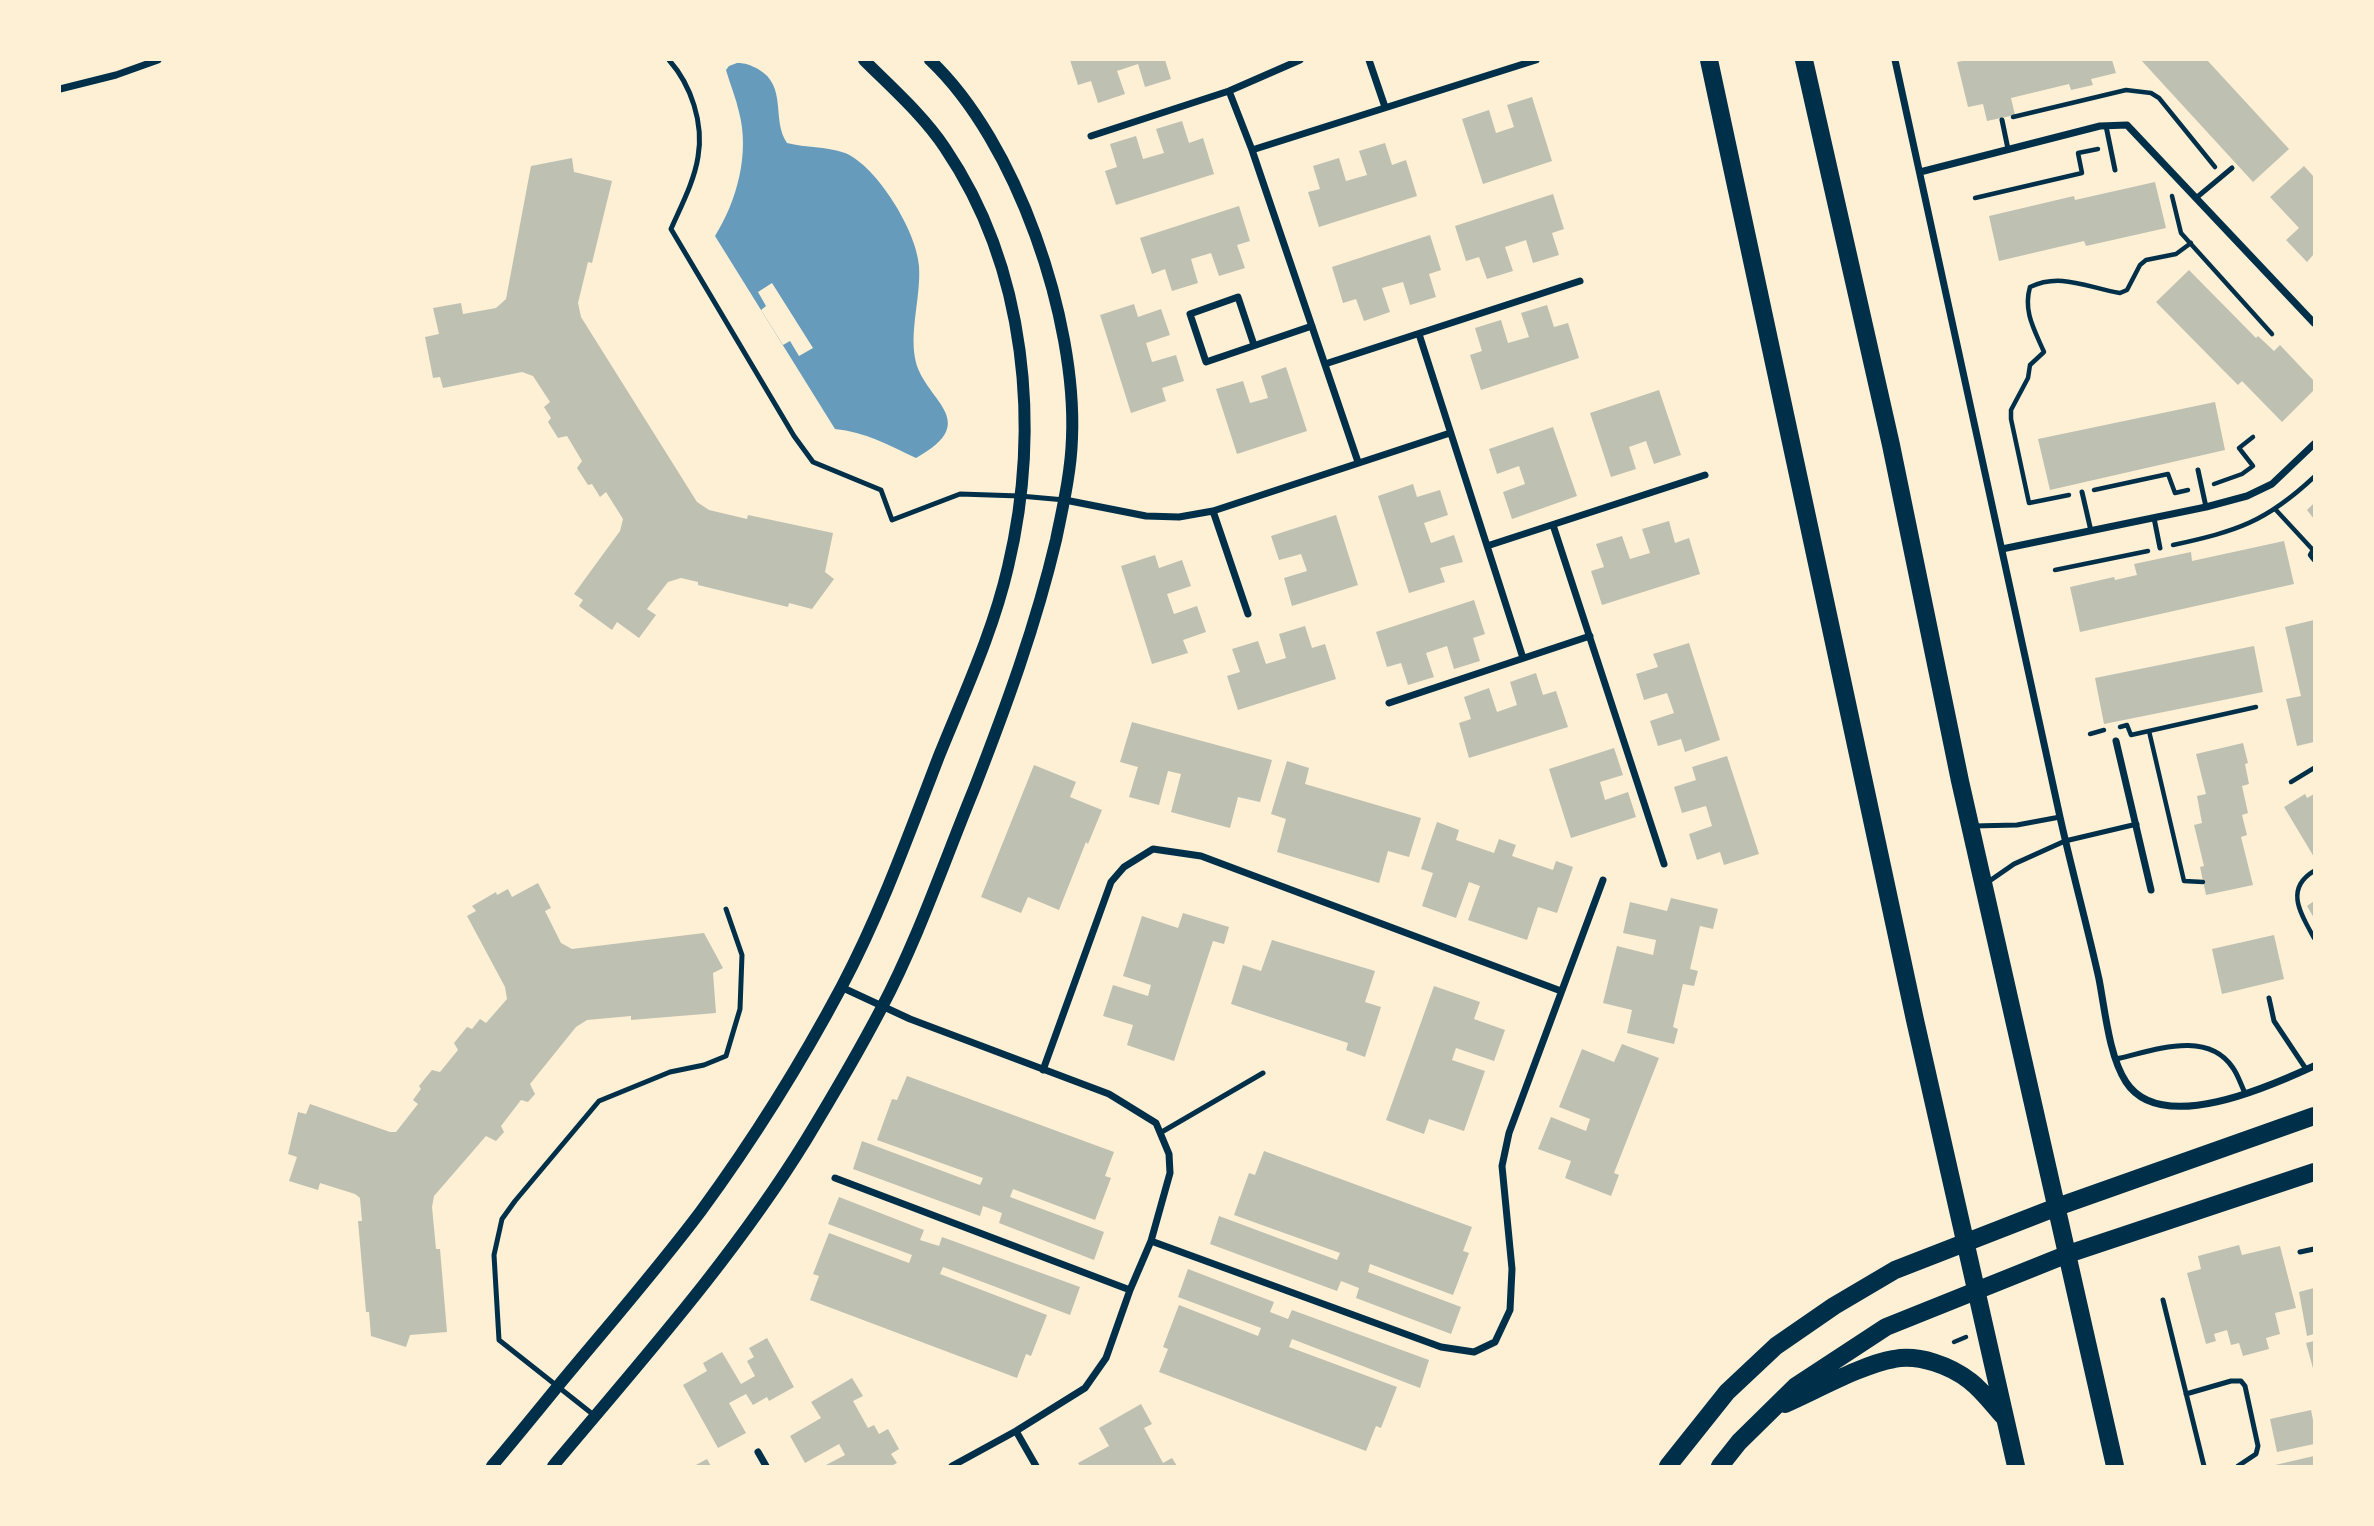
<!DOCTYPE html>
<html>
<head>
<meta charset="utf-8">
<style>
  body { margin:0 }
  #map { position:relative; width:2374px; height:1526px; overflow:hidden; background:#fdf0d5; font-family:"Public Sans",sans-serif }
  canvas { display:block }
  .frame { position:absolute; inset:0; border:61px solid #fdf0d5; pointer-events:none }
</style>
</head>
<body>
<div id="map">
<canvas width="2374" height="1526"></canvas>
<div class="frame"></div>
</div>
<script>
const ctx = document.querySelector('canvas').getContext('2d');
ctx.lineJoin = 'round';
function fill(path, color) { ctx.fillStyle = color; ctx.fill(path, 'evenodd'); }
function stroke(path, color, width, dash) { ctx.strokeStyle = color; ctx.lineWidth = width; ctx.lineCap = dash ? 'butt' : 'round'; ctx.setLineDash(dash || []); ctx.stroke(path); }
const water = new Path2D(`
  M737 63C746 63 750 65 758 69 788 86 771 120 787 143 806 148 825 146 845 153 877 166 917 232 919 266 921 297 910 327 915 358 922 400 985 420 916 458 889 445 865 432 835 429L715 236C737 201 750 153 739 112 736 98 730 84 726 70L729 66Z`);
const pier = new Path2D(`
  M772 283 813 348 799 356 790 341 783 345 761 310 766 306 758 292Z`);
const building = new Path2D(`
  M1070 60H1165L1171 79 1145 87 1138 64 1117 71 1125 94 1098 103 1091 81 1078 85Z
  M1968 60H2112L2116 73 2091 79 2093 85 2071 90 2069 84 2011 98 2015 115 1987 121 1983 104 1968 107 1957 62Z
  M2141 60H2207L2289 149 2253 182Z
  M1532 97 1552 161 1483 184 1462 119 1489 110 1496 133 1514 127 1507 105Z
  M1182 121 1189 143 1203 138 1214 174 1116 205 1105 171 1117 167 1110 144 1136 136 1143 159 1164 153 1156 129Z
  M1385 143 1392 165 1406 160 1417 196 1319 227 1308 192 1320 189 1313 166 1339 158 1346 181 1367 175 1359 151Z
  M572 158 574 172 612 181 592 263 588 262 578 303 581 317 697 502 709 510 747 519 748 515 833 533 825 572 834 579 812 609 789 603 788 607 698 585V582L681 578 668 582 647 609 656 615 639 638 617 622 612 630 579 606 583 600 574 594 620 531 623 519 606 492 600 497 592 484 588 485 577 468 582 461 567 436 558 438 548 422 551 418 544 407 550 402 533 376 522 372 443 388 440 377 433 378 425 337 439 334 433 308 461 303 463 314 496 308 506 299 531 166Z
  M2304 166 2314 177V254L2307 262 2286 240 2299 228 2270 197Z
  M2155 182 2166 228 2086 246 2084 241 1999 261 1989 216 2074 196 2075 200Z
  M1553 194 1564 229 1552 233 1559 255 1533 263 1526 240 1505 247 1513 271 1487 279 1479 257 1466 261 1455 226Z
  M1239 206 1250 241 1237 245 1245 268 1219 276 1211 253 1191 259 1198 283 1172 291 1165 269 1152 274 1140 238Z
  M1430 235 1441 270 1429 274 1436 297 1410 305 1403 282 1382 288 1390 312 1364 321 1356 299 1343 303 1332 267Z
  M2189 270 2256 338 2258 336 2274 351 2280 345 2314 381V390L2282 422 2242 381 2238 385 2222 369 2156 302Z
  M1134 304 1138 317 1161 309 1170 335 1146 343 1152 362 1176 355 1184 381 1162 388 1166 401 1131 413 1100 315Z
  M1547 305 1554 327 1568 323 1579 358 1481 390 1470 355 1482 351 1475 328 1501 320 1508 343 1529 337 1521 313Z
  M1286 367 1307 431 1237 454 1216 389 1243 381 1250 403 1268 398 1261 376Z
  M1659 390 1681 455 1654 464 1646 441 1629 447 1636 469 1611 477 1590 413Z
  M2215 402 2225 450 2050 490 2038 439Z
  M1553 427 1577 496 1512 519 1503 492 1525 484 1519 466 1497 474 1489 449Z
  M1413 484 1417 497 1440 490 1448 515 1424 523 1431 543 1454 535 1463 562 1440 568 1445 582 1409 593 1378 496Z
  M2314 503V519L2307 510Z
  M1336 515 1358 585 1292 606 1284 578 1307 571 1301 554 1279 560 1271 536Z
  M1669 521 1675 543 1689 538 1700 574 1602 605 1591 571 1604 567 1596 544 1622 536 1630 559 1650 553 1642 529Z
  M2284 541 2294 584 2080 632 2070 587 2114 577 2115 580 2137 575 2134 564 2191 552 2192 561Z
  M1155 555 1159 568 1182 560 1191 586 1167 594 1174 614 1197 606 1206 632 1183 640 1188 653 1152 664 1121 566Z
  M1474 600 1485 634 1473 638 1480 661 1454 669 1447 646 1426 653 1434 677 1408 685 1401 663 1387 667 1376 632Z
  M2314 620V742L2297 746 2286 699 2301 696 2285 627Z
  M1305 626 1312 648 1325 644 1336 679 1238 710 1227 676 1240 672 1232 649 1258 641 1266 664 1286 658 1279 634Z
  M1689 643 1720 740 1685 752 1681 739 1658 746 1650 721 1674 713 1667 693 1644 700 1636 674 1658 667 1653 654Z
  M2254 646 2263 692 2104 724 2095 678Z
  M1536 673 1543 695 1556 691 1568 727 1469 758 1459 723 1471 719 1464 697 1489 688 1497 712 1517 705 1510 682Z
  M1132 722 1272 760 1260 802 1238 797 1230 828 1171 812 1181 774 1168 771 1159 805 1129 797 1138 767 1120 762Z
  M2243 743 2248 763 2245 764 2249 784 2242 786 2248 813 2242 815 2247 835 2241 837 2253 885 2206 895 2200 867 2204 866 2194 825 2202 823 2197 796 2206 794 2196 754Z
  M1614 748 1623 775 1600 782 1605 800 1628 792 1636 817 1571 838 1549 769Z
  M1727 756 1759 854 1724 865 1720 852 1697 860 1689 834 1712 826 1706 806 1682 813 1674 787 1696 780 1692 767Z
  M1287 761 1309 768 1305 784 1421 818 1409 857 1388 851 1379 883 1277 852 1286 819 1271 814Z
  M1034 765 1076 782 1070 797 1102 810 1088 844 1086 842 1059 910 1028 897 1021 913 981 897Z
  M2305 794 2307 798 2314 794V857L2284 807Z
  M1437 822 1459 830 1456 840 1494 853 1499 839 1516 845 1512 856 1553 870 1556 861 1573 867 1557 913 1538 907 1527 940 1468 920 1480 886 1469 882 1456 918 1422 906 1433 873 1421 869Z
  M538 883 551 908 545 911 561 943 572 949 704 933 723 968 713 973 716 1013 631 1020V1016L587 1020 576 1027 530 1084 535 1094 528 1102 521 1100 501 1126 504 1132 496 1141 486 1136 434 1196 432 1207 436 1249H440L447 1332 410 1335 406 1347 371 1336 369 1312H366L358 1221H362L360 1198 355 1194 320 1183 318 1190 289 1181 297 1157 288 1154 298 1112 306 1114 310 1104 390 1132H396L418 1104 413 1100 421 1089 419 1086 432 1070 440 1072 458 1050 454 1043 467 1027 472 1029 480 1019 486 1023 507 999 505 987 467 916 476 911 472 906 496 892 497 895 508 889 512 897Z
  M1671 898 1718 909 1713 929 1700 926 1690 969 1698 971 1694 986 1683 984 1673 1027 1678 1029 1674 1044 1627 1033 1632 1010 1603 1003 1617 946 1653 955 1656 940 1623 933 1630 902 1667 911Z
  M2314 901V918L2307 906Z
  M1183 913 1229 927 1224 944 1213 941 1174 1061 1127 1045 1133 1025 1103 1016 1113 985 1148 996 1151 985 1123 976 1142 916 1178 928Z
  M2274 935 2284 979 2222 994 2212 949Z
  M1272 940 1375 971 1365 1002 1381 1007 1365 1057 1346 1050 1348 1043 1231 1004 1243 965 1261 971Z
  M1434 986 1480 1002 1474 1019 1505 1030 1494 1061 1456 1048 1452 1060 1485 1071 1464 1131 1429 1119 1424 1134 1386 1120Z
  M1622 1044 1659 1058 1614 1173 1619 1175 1611 1196 1565 1178 1571 1161 1538 1149 1551 1117 1586 1131 1590 1119 1559 1107 1582 1049 1614 1062Z
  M907 1076 1114 1152 1105 1176 1111 1178 1095 1220 1013 1189 1010 1197 1104 1232 1094 1260 999 1223 1002 1213 983 1206 980 1216 853 1169 862 1141 980 1185 983 1178 877 1140 892 1099 897 1100Z
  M1264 1151 1472 1227 1463 1251 1469 1253 1453 1295 1370 1264 1368 1272 1461 1307 1451 1334 1356 1298 1359 1288 1341 1281 1337 1291 1210 1244 1219 1216 1337 1260 1340 1253 1234 1215 1249 1173 1255 1175Z
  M839 1197 924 1230 920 1240 939 1246 942 1237 1080 1287 1070 1315 943 1267 940 1274 1047 1315 1031 1356 1026 1354 1017 1378 810 1300 819 1276 813 1274 829 1233 909 1263 912 1255 828 1224Z
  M2239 1245 2242 1255 2280 1246 2296 1308 2275 1313 2280 1334 2266 1338 2269 1349 2243 1356 2239 1343 2231 1345 2227 1330 2214 1334 2216 1341 2206 1344 2187 1273 2201 1269 2198 1256Z
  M1188 1269 1274 1302 1270 1312 1288 1319 1292 1310 1429 1360 1420 1388 1292 1339 1289 1347 1397 1387 1381 1428 1376 1426 1366 1451 1159 1372 1168 1349 1163 1347 1179 1305 1258 1336 1261 1328 1178 1297Z
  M2314 1288V1334L2307 1336 2299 1292Z
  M767 1338 794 1387 769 1401 767 1397 753 1405 746 1394 729 1403 746 1433 718 1448 683 1385 707 1371 703 1363 722 1352 741 1384 755 1376 747 1361 754 1357 749 1348Z
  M2314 1341V1372L2306 1343Z
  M852 1378 863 1396 853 1401 868 1428 874 1425 879 1434 888 1429 899 1449 891 1454 897 1463 891 1466H824L845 1455 839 1444 805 1463 790 1436 821 1418 811 1402Z
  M1141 1404 1152 1424 1144 1428 1163 1463 1172 1458 1177 1466H1080L1078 1463 1109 1446 1099 1428Z
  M2311 1410 2314 1425V1444L2277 1452 2270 1419Z
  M2314 1456V1466H2275V1465Z
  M707 1459 711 1466H694Z`);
const path = new Path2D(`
  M2013 117 2126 90 2151 93 2159 98 2215 167
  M2172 196 2181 233 2272 334
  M1975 198 2082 173 2078 153 2098 149
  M2214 484 2242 474 2253 466 2239 448 2253 437
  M2094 490 2168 474 2175 493 2188 490
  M2069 495 2029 503 2011 419V410L2028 378 2030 365 2044 352C2034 329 2023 311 2030 287 2061 272 2088 288 2120 293L2127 290 2140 265 2146 260 2176 254 2191 243
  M2276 510 2313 550 2310 555 2314 560
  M2173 545C2237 531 2266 522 2314 477
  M2055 570 2148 551
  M2120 727 2127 725 2131 735 2256 707
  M2149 731 2184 881 2203 882
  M2090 734 2104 730
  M2291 782 2314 768
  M2314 871C2284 889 2301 914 2314 938
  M1954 1342 1966 1337`);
const service = new Path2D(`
  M669 60C691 85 704 123 698 157 694 182 681 206 671 229L794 436 813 462 881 490 892 520 960 494 1020 496 1065 500
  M2002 120 2008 149
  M2106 126 2115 170
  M2196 198 2232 168
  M2198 470 2206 507
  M2082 492 2091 531
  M2154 518 2160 548
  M1973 826 2017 825 2060 817
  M1988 882 2014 864 2065 841 2137 824
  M2269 998 2274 1021 2306 1069
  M2116 1059C2153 1051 2207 1029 2233 1068 2238 1075 2241 1085 2245 1093
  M1160 1133 1263 1073
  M2300 1252 2314 1249
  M2163 1300 2204 1466
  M2186 1394 2231 1381H2241L2245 1386 2258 1446 2256 1454 2238 1466
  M595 1416 499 1340 494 1255 502 1219 515 1201 599 1101 670 1072 704 1065 726 1056 740 1009 742 955 726 909`);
const minor = new Path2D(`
  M1369 60 1385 107
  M1895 60 2060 817C2072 871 2087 925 2099 979 2105 1010 2109 1056 2126 1082 2161 1136 2271 1086 2314 1066
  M60 89 116 75 158 60
  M1229 91 1252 150 1358 462
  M1091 136 1229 91 1300 60
  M1252 150 1536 60
  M1920 172 2100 126 2127 125 2314 323
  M1419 334 1523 658
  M1254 345 1238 297 1190 314 1206 362 1312 326
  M1325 364 1580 281
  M1065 500 1146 516 1179 517 1213 511 1450 433
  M1213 511 1248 614
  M1553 525 1664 864
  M1487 546 1705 475
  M2002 549 2206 507 2247 496 2272 484 2314 444
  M1389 703 1590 636
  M2116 741 2151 890
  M841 987 910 1019 1109 1094 1156 1123 1169 1154 1170 1173 1151 1241 1130 1290 1106 1358 1085 1388 1016 1431 952 1466
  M1043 1070 1111 882 1124 867 1153 849 1201 856 1561 991
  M835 1178 1130 1290
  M1151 1241 1441 1347 1474 1352 1495 1342 1510 1310 1512 1269 1502 1166 1509 1133 1603 880
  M1016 1431 1036 1466
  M758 1452 766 1466`);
const tertiary = new Path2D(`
  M492 1466C514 1440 536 1413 558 1386 606 1328 656 1271 701 1211 753 1140 801 1063 842 986 881 912 909 834 939 756 964 694 993 632 1008 567 1041 428 1027 269 945 148 923 115 892 88 864 60
  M553 1466C641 1361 734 1257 806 1140 832 1097 858 1053 881 1009 918 939 944 862 974 789 1006 707 1036 625 1056 540 1063 506 1071 472 1072 438 1077 320 1017 142 930 60`);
const primary = new Path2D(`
  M1709 60 1915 1020 2016 1466
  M1804 60 1891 445 1960 781 2115 1466
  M1785 1404C1815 1391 1863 1364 1894 1359 1919 1354 1951 1366 1970 1381 1982 1390 1993 1405 2003 1416
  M1668 1466 1727 1392 1776 1346 1834 1306 1895 1270 2057 1207 2314 1116
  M1720 1466 1739 1442 1796 1386 1886 1327 2068 1254 2314 1172`);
fill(water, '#669bbc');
fill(pier, '#fdf0d5');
fill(building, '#bec0b2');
stroke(path, '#003049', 4.5);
stroke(service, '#003049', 5);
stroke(minor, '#003049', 7);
stroke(tertiary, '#003049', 12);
stroke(primary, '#003049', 18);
</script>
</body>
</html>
